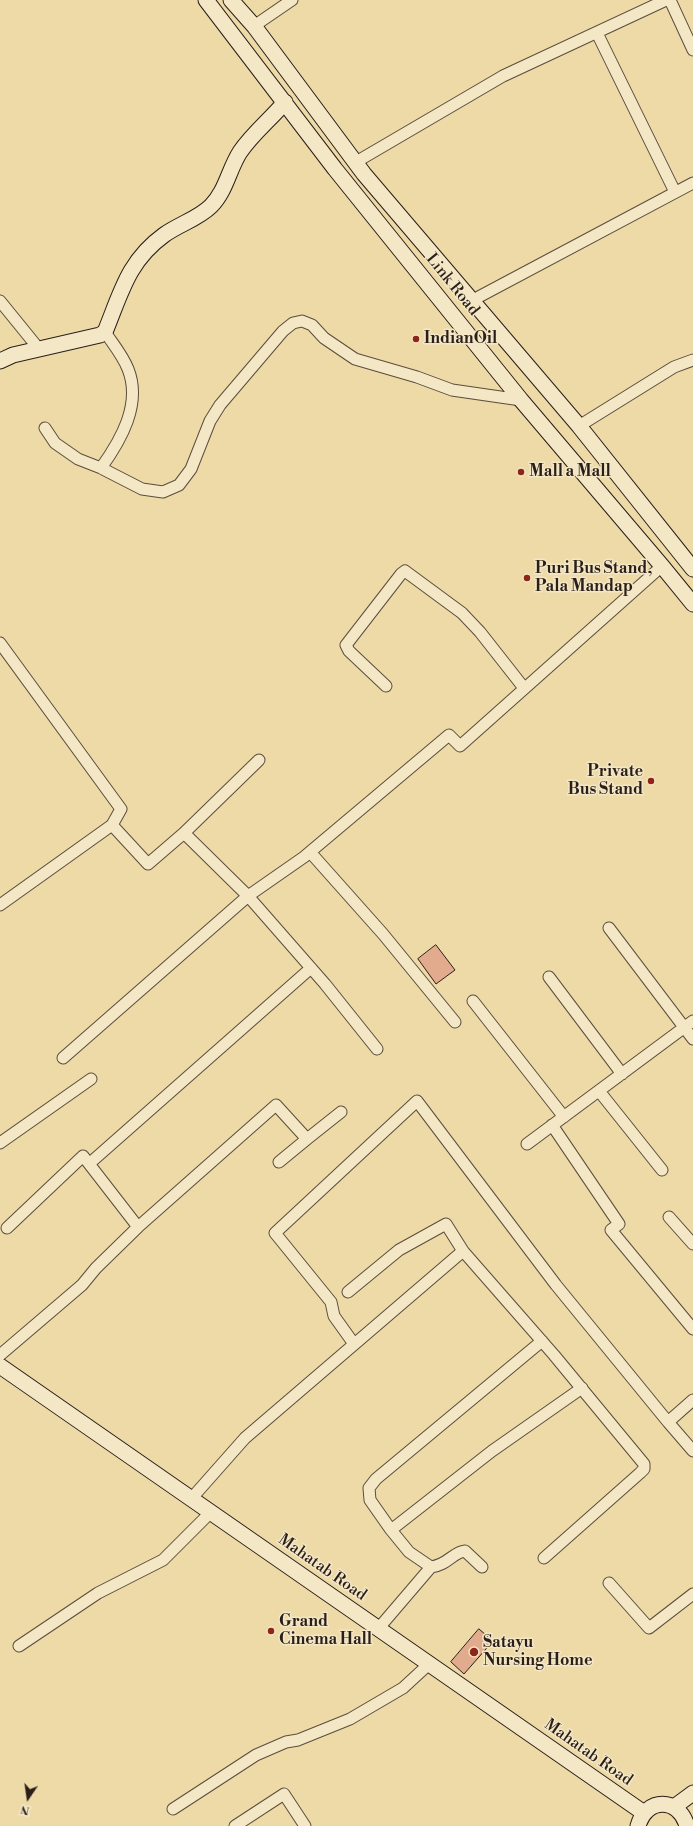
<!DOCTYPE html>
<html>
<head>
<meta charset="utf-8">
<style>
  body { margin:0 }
  #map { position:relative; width:693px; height:1826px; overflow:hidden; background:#eddaa7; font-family:"Libre Bodoni",serif }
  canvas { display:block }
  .north { position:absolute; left:8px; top:1778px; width:40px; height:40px; -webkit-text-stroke:3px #f3e7c6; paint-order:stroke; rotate:193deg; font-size:11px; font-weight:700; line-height:16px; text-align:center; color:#2a1e19 }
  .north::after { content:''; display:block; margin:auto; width:14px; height:18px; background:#2a1e19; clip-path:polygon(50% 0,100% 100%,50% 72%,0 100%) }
</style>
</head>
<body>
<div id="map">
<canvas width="693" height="1826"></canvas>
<div class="north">N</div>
</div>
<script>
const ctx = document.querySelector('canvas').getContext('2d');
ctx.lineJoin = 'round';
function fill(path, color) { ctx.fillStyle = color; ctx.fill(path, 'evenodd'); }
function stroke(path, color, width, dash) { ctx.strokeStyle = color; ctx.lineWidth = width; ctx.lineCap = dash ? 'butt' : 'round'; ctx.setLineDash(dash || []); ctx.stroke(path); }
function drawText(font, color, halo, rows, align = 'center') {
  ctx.font = font + ' "Libre Bodoni",serif'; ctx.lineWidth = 3; ctx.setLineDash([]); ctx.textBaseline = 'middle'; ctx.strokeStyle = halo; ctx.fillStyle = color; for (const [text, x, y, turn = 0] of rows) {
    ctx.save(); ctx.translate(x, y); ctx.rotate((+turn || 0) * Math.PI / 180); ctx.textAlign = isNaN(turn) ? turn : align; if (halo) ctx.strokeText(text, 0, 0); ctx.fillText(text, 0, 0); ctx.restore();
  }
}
const building = new Path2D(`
  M436 945 455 970 436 984 418 959Z
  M479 1629 493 1641 464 1674 451 1662Z`);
const street = new Path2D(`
  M670 0 693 50
  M254 26 292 0
  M597 33 675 192
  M356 162 503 76 666 0
  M0 301 39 349
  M471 301 693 183
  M579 426 674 367 693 360
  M45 428 55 443 78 459 101 468 142 489 163 492 179 485 191 469 210 421 220 405 283 331 293 323 302 321 312 325 324 338 355 359 417 377 452 390 521 400
  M101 468C121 440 142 404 128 369 123 356 113 344 105 332
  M0 643 121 809 112 825
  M386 686 349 651 346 645 401 574 405 571 462 613 480 632 524 688
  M184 833 259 760
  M310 852 383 934 455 1022
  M0 905 112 825 148 864 184 833 248 896 325 984 377 1049
  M609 928 693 1039
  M549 977 622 1074
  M473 1001 564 1117
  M63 1058 248 896 304 857 449 735 460 746 662 566
  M599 1091 662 1170
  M552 1125 619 1224 611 1230 693 1329
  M307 1139 341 1112
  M0 1143 91 1079
  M527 1144 693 1021
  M90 1163 311 968
  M669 1217 693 1244
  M138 1227 276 1105 307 1139 279 1162
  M348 1292 399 1250 446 1224 463 1251
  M354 1344 334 1316 331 1302 275 1233 417 1101 556 1285 668 1422
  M0 1355 82 1285 96 1268 138 1227 83 1156 7 1228
  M693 1400 668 1422 693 1451
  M191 1499 245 1438 463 1251 554 1355 644 1464V1469L640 1473 544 1558
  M391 1530 370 1500 369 1488 376 1479 542 1341
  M482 1567 465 1551C453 1552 448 1565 431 1567L409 1552 391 1530 492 1451 582 1388
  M609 1583 649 1628 693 1594
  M378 1629 431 1567
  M19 1646 98 1593 163 1560 211 1512
  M173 1809 256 1755 286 1742 298 1740 350 1719 403 1688 429 1664
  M235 1826 284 1794 305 1826`);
const secondary = new Path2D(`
  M206 0 335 169 521 400 662 566 693 604
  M231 0 254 26 364 174 579 426 693 569
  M0 361 13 355 100 335 105 332C121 293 128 261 164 235 179 224 198 219 211 206 226 191 229 169 240 152 253 133 271 119 285 102
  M0 1366 644 1813
  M674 1807 693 1793
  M638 1826C646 1797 679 1797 687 1826`);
const markers = [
  [416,339,4,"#8f2418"],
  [521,472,4,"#8f2418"],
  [527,578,4,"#8f2418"],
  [651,781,4,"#8f2418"],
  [271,1631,4,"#8f2418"],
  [474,1652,5,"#8f2418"]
];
const streetNames = [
  ["Link Road",452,285,51],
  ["Mahatab Road",322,1568,35],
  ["Mahatab Road",588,1753,35]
];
const poiNames = [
  ["IndianOil",424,339],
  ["Mall a Mall",529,472],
  ["Puri Bus Stand,",535,569],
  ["Pala Mandap",535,587],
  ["Private",643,772,"right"],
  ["Bus Stand",643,790,"right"],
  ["Grand",279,1622],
  ["Cinema Hall",279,1640],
  ["Satayu",483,1643],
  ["Nursing Home",483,1661]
];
fill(building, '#e2ab8e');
stroke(building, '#2a1e19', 1);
stroke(street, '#5b4d3c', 13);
stroke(secondary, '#2a1e19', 17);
stroke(street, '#f3e7c6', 11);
stroke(secondary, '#f3e7c6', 15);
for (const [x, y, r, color] of markers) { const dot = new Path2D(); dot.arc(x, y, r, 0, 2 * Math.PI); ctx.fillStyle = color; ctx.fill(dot); stroke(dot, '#f3e7c6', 1.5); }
drawText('16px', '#2a1e19', '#f3e7c6', streetNames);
drawText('bold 16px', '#2a1e19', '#f3e7c6', poiNames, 'left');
</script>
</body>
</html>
